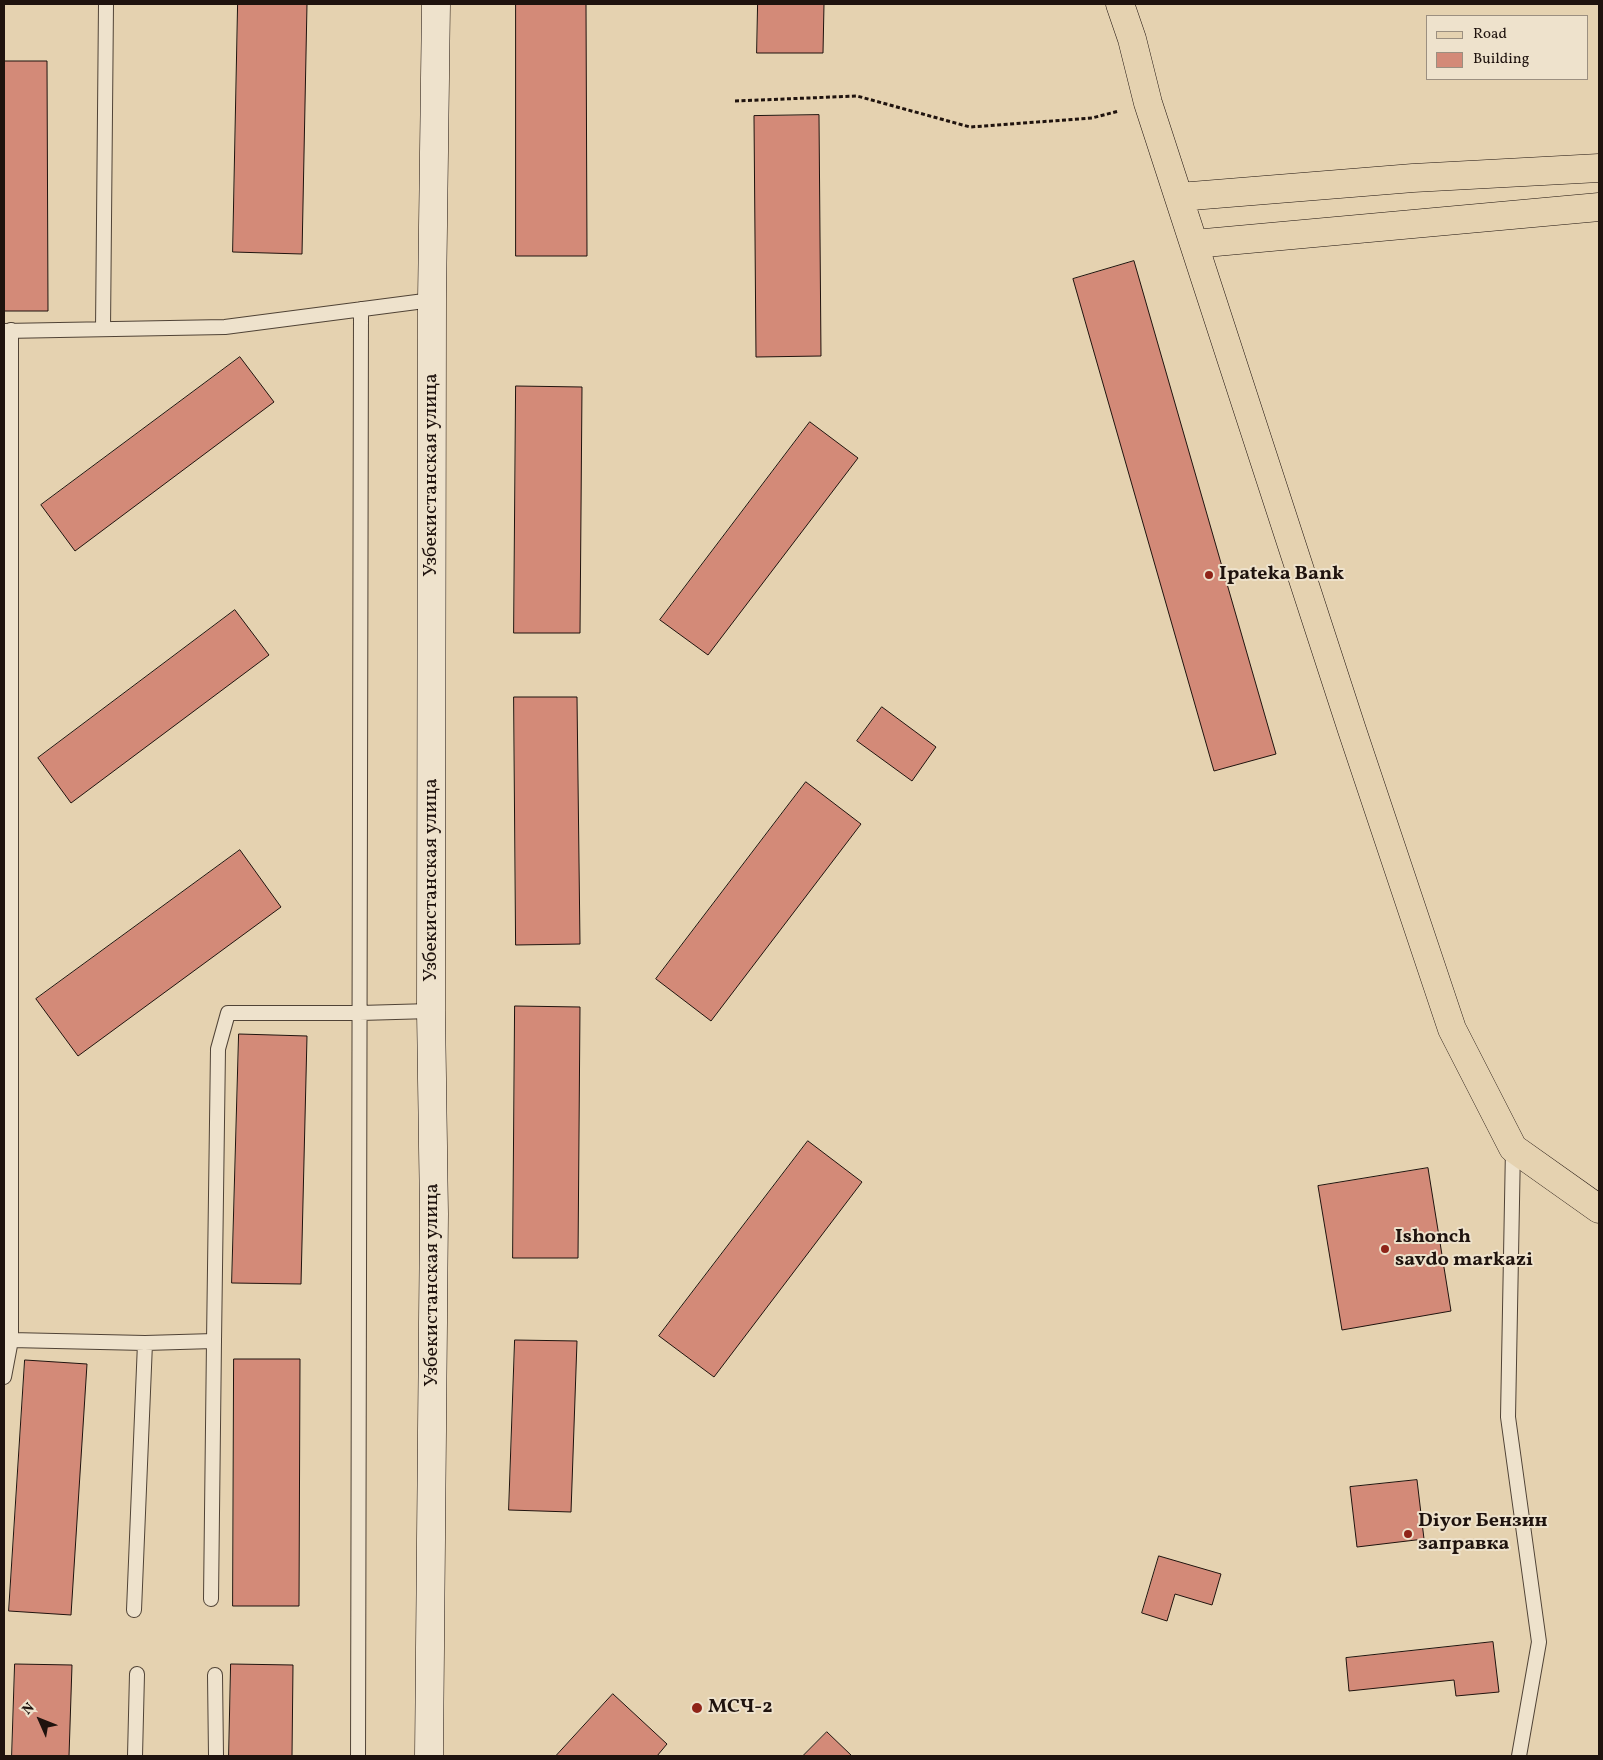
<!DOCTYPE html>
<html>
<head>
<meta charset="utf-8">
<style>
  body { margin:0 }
  #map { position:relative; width:1603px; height:1760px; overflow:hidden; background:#e5d2b0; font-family:Vollkorn,serif }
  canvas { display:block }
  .frame { position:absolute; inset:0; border:5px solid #1f130e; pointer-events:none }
  .legend { position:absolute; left:1426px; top:15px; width:162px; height:65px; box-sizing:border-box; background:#eee2cc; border:1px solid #9b8f80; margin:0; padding:6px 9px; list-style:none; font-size:15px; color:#1f130e }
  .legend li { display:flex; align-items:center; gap:10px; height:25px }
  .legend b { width:25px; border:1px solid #9b8f80 }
  .north { position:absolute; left:15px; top:1695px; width:50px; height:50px; -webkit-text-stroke:4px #eee2cc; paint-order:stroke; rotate:314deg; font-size:14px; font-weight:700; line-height:20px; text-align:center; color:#1f130e }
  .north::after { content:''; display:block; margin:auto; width:18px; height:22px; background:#1f130e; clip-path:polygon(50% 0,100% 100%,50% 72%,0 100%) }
</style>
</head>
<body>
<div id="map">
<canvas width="1603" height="1760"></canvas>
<div class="frame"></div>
<ul class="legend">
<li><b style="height:6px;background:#e5d2b0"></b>Road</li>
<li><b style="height:14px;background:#d38a78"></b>Building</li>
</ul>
<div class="north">N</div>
</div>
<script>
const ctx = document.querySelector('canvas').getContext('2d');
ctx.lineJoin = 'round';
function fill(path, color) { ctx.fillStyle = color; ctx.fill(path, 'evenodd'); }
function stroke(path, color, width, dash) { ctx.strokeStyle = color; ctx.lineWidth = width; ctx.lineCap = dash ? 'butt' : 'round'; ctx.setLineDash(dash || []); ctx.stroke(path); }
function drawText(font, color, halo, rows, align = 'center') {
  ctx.font = font + ' Vollkorn,serif'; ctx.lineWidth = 4; ctx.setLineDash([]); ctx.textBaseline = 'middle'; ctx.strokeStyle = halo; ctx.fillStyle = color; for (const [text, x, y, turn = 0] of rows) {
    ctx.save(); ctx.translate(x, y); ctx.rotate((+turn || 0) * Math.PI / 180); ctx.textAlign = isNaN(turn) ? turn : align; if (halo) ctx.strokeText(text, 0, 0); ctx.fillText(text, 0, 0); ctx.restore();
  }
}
const building = new Path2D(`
  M238 4H307L302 254 233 252Z
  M516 4H586L587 256H516Z
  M758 4H824L823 53H757Z
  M4 61H47L48 311H4Z
  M819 115 821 356 756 357 754 116Z
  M1134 261 1276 754 1214 771 1073 279Z
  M240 357 274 402 75 551 41 505Z
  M516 386 582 387 580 633H514Z
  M810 422 858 458 708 655 660 620Z
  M235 610 269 655 71 803 38 758Z
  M514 697H577L580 944 516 945Z
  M882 707 936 747 912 781 857 741Z
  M806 782 861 824 711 1021 656 979Z
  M240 850 281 907 78 1056 36 999Z
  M515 1006 580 1007 578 1258H513Z
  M239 1034 307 1036 301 1284 232 1283Z
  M808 1141 862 1182 714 1377 659 1336Z
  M1428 1168 1451 1311 1342 1330 1318 1186Z
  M515 1340 577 1341 571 1512 509 1510Z
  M234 1359H300L299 1606H233Z
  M25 1360 87 1364 71 1615 9 1611Z
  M1417 1480 1424 1539 1357 1547 1350 1487Z
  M1159 1556 1221 1574 1212 1605 1175 1594 1167 1621 1142 1613Z
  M1493 1642 1499 1692 1456 1696 1454 1680 1349 1691 1346 1658Z
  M15 1664 72 1665 69 1756H12Z
  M231 1664 293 1665 292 1756H229Z
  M613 1694 667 1744 657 1756H556Z
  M827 1732 852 1756H803Z`);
const path = new Path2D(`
  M735 101 857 96 970 127 1092 118 1119 111`);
const service = new Path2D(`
  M103 329 106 4
  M4 331 225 327 432 300
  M1513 1148 1508 1417 1539 1642 1519 1756
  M11 1340 145 1343 214 1341 218 1049 228 1013H360L431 1011
  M4 1377 11 1340V330
  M211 1599 214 1341
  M134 1610 145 1343
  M215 1675 216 1756
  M135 1756 137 1674
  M358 1756 361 309`);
const secondary = new Path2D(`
  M429 1756 434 1214 431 1011 432 300 436 4`);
const primary = new Path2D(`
  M1120 4 1132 39 1148 103 1352 730 1452 1029 1513 1148 1599 1209
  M1179 197 1413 178 1599 168
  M1194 244 1599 207`);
const markers = [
  [1209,575,5,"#8f2418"],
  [1385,1249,5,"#8f2418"],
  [1408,1534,5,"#8f2418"],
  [697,1708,6,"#8f2418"]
];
const streetNames = [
  ["Узбекистанская улица",432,475,-90],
  ["Узбекистанская улица",432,880,-90],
  ["Узбекистанская улица",433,1285,-90]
];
const poiNames = [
  ["Ipateka Bank",1219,575],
  ["Ishonch",1395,1238],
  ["savdo markazi",1395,1261],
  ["Diyor Бензин",1418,1522],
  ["заправка",1418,1545],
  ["МСЧ-2",708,1708]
];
fill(building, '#d38a78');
stroke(building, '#1f130e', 1);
stroke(service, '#504336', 16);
stroke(secondary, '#1f130e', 29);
stroke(primary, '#1f130e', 29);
stroke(path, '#1f130e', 3, [4, 2.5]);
stroke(service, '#eee2cc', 14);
stroke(secondary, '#eee2cc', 28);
stroke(primary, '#e5d2b0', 28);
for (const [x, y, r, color] of markers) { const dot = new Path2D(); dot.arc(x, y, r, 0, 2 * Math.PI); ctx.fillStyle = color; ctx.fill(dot); stroke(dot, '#eee2cc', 2); }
drawText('20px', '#1f130e', '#eee2cc', streetNames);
drawText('bold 20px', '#1f130e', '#eee2cc', poiNames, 'left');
</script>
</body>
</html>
